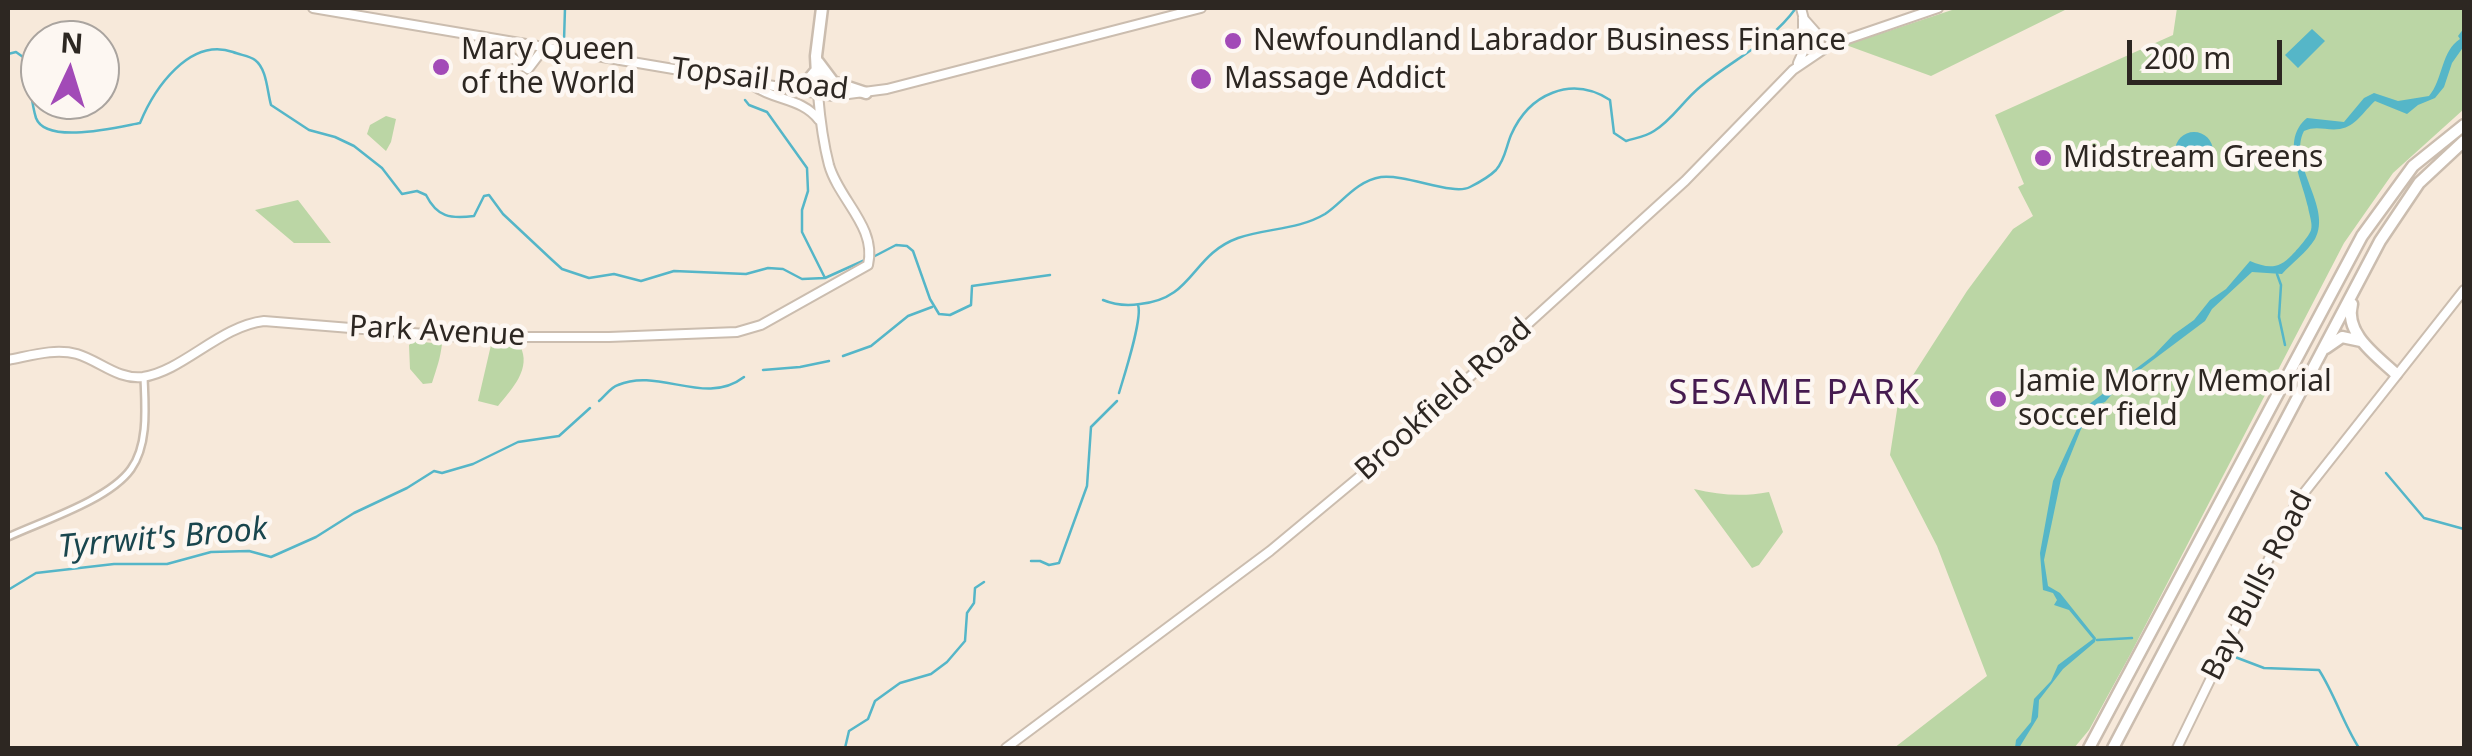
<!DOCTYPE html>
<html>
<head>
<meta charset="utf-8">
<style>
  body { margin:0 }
  #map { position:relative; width:2472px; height:756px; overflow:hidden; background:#f7e9da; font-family:"Noto Sans",sans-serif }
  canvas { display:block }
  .frame { position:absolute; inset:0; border:10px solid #2d2722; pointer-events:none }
  .north { position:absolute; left:20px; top:20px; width:100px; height:100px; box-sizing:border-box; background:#fdf7f2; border:2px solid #aaa49f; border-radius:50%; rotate:4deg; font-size:28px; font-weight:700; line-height:40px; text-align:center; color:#2d2722 }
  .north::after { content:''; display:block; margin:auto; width:35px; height:45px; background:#a24ab7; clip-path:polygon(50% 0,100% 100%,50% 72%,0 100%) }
  .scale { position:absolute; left:2127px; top:40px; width:155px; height:45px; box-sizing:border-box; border:5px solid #2d2722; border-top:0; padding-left:12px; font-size:30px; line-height:35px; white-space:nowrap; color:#2d2722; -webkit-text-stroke:8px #fdf7f2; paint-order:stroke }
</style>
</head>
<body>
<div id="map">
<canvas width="2472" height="756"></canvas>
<div class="frame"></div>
<div class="north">N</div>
<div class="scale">200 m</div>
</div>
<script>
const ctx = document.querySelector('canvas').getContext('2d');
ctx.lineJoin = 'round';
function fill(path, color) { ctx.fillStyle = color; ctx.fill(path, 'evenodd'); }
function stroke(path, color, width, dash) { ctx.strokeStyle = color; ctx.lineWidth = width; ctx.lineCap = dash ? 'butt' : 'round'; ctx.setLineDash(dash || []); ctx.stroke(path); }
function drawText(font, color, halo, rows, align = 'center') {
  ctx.font = font + ' "Noto Sans",sans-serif'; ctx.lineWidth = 9; ctx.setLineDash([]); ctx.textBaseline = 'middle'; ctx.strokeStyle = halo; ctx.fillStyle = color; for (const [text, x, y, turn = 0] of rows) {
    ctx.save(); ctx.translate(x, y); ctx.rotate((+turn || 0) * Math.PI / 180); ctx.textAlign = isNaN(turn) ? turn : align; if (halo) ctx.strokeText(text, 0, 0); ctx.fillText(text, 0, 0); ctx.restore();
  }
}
const green = new Path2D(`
  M1958 8H2069L1931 76 1846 45Z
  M2177 8H2464V109L2393 173 2344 243 2130 655 2089 730 2074 748H1894L1987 676 1937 546 1890 455 1899 397 1967 291 2013 229 2033 216 2018 187 2024 184 1995 115 2173 35Z
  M386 116 396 119 391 142 386 151 367 134 370 125Z
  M298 200 331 243H294L255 210Z
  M414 341 442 344C440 360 437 367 432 383L423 384 410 369 409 345Z
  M491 345 520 346C532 368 512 389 498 406L478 401Z
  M1694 489C1720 495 1742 497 1769 492L1783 532 1759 565 1752 568Z`);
const water = new Path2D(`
  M2464 28V46L2452 63 2444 87 2435 98 2418 105 2407 114 2375 101C2363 112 2356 126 2340 129 2326 131 2317 125 2304 131 2287 164 2333 207 2315 239 2307 252 2292 263 2282 274L2252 272 2212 309 2205 321 2121 384 2105 402 2096 405 2094 413 2081 429 2061 479 2044 560 2048 586 2060 593 2096 638 2095 642 2063 669 2039 700 2038 717 2019 748H2015L2016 740 2031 722 2034 699 2051 681 2058 665 2093 639 2069 610 2054 605 2057 600 2053 593 2043 590 2040 553 2053 481 2088 405 2154 355 2173 335 2194 320 2210 300 2226 289 2250 261C2267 268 2278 270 2292 255 2296 251 2310 235 2311 230 2313 224 2309 214 2308 207 2302 178 2280 140 2307 118L2344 122 2364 98 2374 93 2398 101 2429 96C2443 80 2441 51 2460 39L2458 36Z
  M2312 29 2325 41 2298 68 2285 55Z
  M2175 151a19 19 0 1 1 38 0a19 19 0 1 1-38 0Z`);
const stream = new Path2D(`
  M564 41 565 8
  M8 54 16 52 23 57C31 77 30 99 36 118 46 145 118 127 140 123 154 89 189 37 233 52 240 55 250 56 255 60 267 69 267 91 271 105L309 130 335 137 354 146 382 168 402 194 417 191 426 195C437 217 450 219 474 216L484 196 489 195 503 214 551 259 562 269 589 278 614 274 641 281 674 271 746 274 768 268 783 269 802 279 825 278 865 260
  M745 100 749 105 767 112 807 168 808 191 802 210V232L825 278
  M873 257 896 245 907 246 913 251 930 299 939 314 950 315 971 305 972 286 1050 275
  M2277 274 2281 285 2279 317 2285 345
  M1103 300C1115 305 1128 306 1140 304 1194 299 1191 255 1238 238 1267 228 1298 230 1325 214 1342 203 1356 181 1381 177 1407 174 1453 196 1470 187 1478 183 1490 176 1496 170 1505 160 1506 147 1511 135 1529 94 1571 75 1610 100L1614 133 1626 141C1635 138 1645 137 1654 131 1672 120 1683 101 1700 87 1734 58 1769 45 1796 8
  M843 356 871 346 908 316 932 307
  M763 370 800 367 829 361
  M1119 393C1124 376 1143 318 1138 305
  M599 401C605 396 611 387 618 385 659 367 705 407 744 377
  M2386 473 2424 518 2464 529
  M1031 561H1040L1049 565 1059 563 1087 486 1091 427 1117 401
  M8 590 36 573 114 564H167L211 552 249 551 271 557 316 537 354 513 407 488 434 471 442 473 473 464 518 442 559 436 590 408
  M2097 640 2132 638
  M2235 657 2264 668 2319 670C2335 695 2343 723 2359 748
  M845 748 849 731 868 719 875 701 900 683 931 674 947 662 965 641 967 613 974 603 975 588 984 582`);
const minor = new Path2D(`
  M8 537C42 521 109 500 131 469 149 444 145 405 144 377`);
const major = new Path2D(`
  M313 8 833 96 887 89 1201 8
  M1801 8 1807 31 1818 52
  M1803 18 1818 35 1840 39
  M489 41 528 69 544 48
  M1798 63 1803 52V18
  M754 86C776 101 802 98 819 120
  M8 360C30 356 54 348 77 354 100 361 118 380 143 377 183 371 220 326 264 321L462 337H609L737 332 761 325 868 265C877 227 839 200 829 165 823 142 820 118 818 94
  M1006 748 1270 551 1365 472 1685 181 1793 70 1830 45 1938 8
  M2177 748 2296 503 2464 290`);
const highway = new Path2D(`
  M818 62 833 82 866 93
  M792 90 805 84 815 72
  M818 94 816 56 822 8
  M2352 304C2344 334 2377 356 2396 374
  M2326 348 2342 337 2361 341
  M2089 748 2362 236 2413 166 2464 125
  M2113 748 2380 241 2419 183 2464 141`);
const markers = [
  [1233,41,10,"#a24ab7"],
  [441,67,10,"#a24ab7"],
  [1201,79,12,"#a24ab7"],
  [2043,158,10,"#a24ab7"],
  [1998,399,10,"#a24ab7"]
];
const poiNames = [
  ["Newfoundland Labrador Business Finance",1253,41],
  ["Mary Queen",461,50],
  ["of the World",461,84],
  ["Massage Addict",1224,79],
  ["Midstream Greens",2063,158],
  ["Jamie Morry Memorial",2018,382],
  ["soccer field",2018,416]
];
const streetNames = [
  ["Topsail Road",760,80,7],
  ["Park Avenue",437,332,3],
  ["Brookfield Road",1444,400,-42],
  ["Bay Bulls Road",2258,586,-63]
];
const waterNames = [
  ["Tyrrwit's Brook",163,539,-5]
];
const quarterNames = [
  ["SESAME PARK",1795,394]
];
fill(green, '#bbd6a5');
fill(water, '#55b6c8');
stroke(stream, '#55b6c8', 2.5);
stroke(minor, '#cbbdaf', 10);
stroke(major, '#cbbdaf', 12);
stroke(highway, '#cbbdaf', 15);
stroke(minor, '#fff', 5);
stroke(major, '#fff', 8);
stroke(highway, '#fff', 10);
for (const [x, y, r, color] of markers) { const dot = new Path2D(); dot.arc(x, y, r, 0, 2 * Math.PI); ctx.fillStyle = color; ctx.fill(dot); stroke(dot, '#fdf7f2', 4); }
drawText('30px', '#2d2722', '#fdf7f2', poiNames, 'left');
drawText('30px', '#2d2722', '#fdf7f2', streetNames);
drawText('italic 32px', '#19464e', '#fdf7f2', waterNames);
ctx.letterSpacing = '2.5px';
drawText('35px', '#451b4f', '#fdf7f2', quarterNames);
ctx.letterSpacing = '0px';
</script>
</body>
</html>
